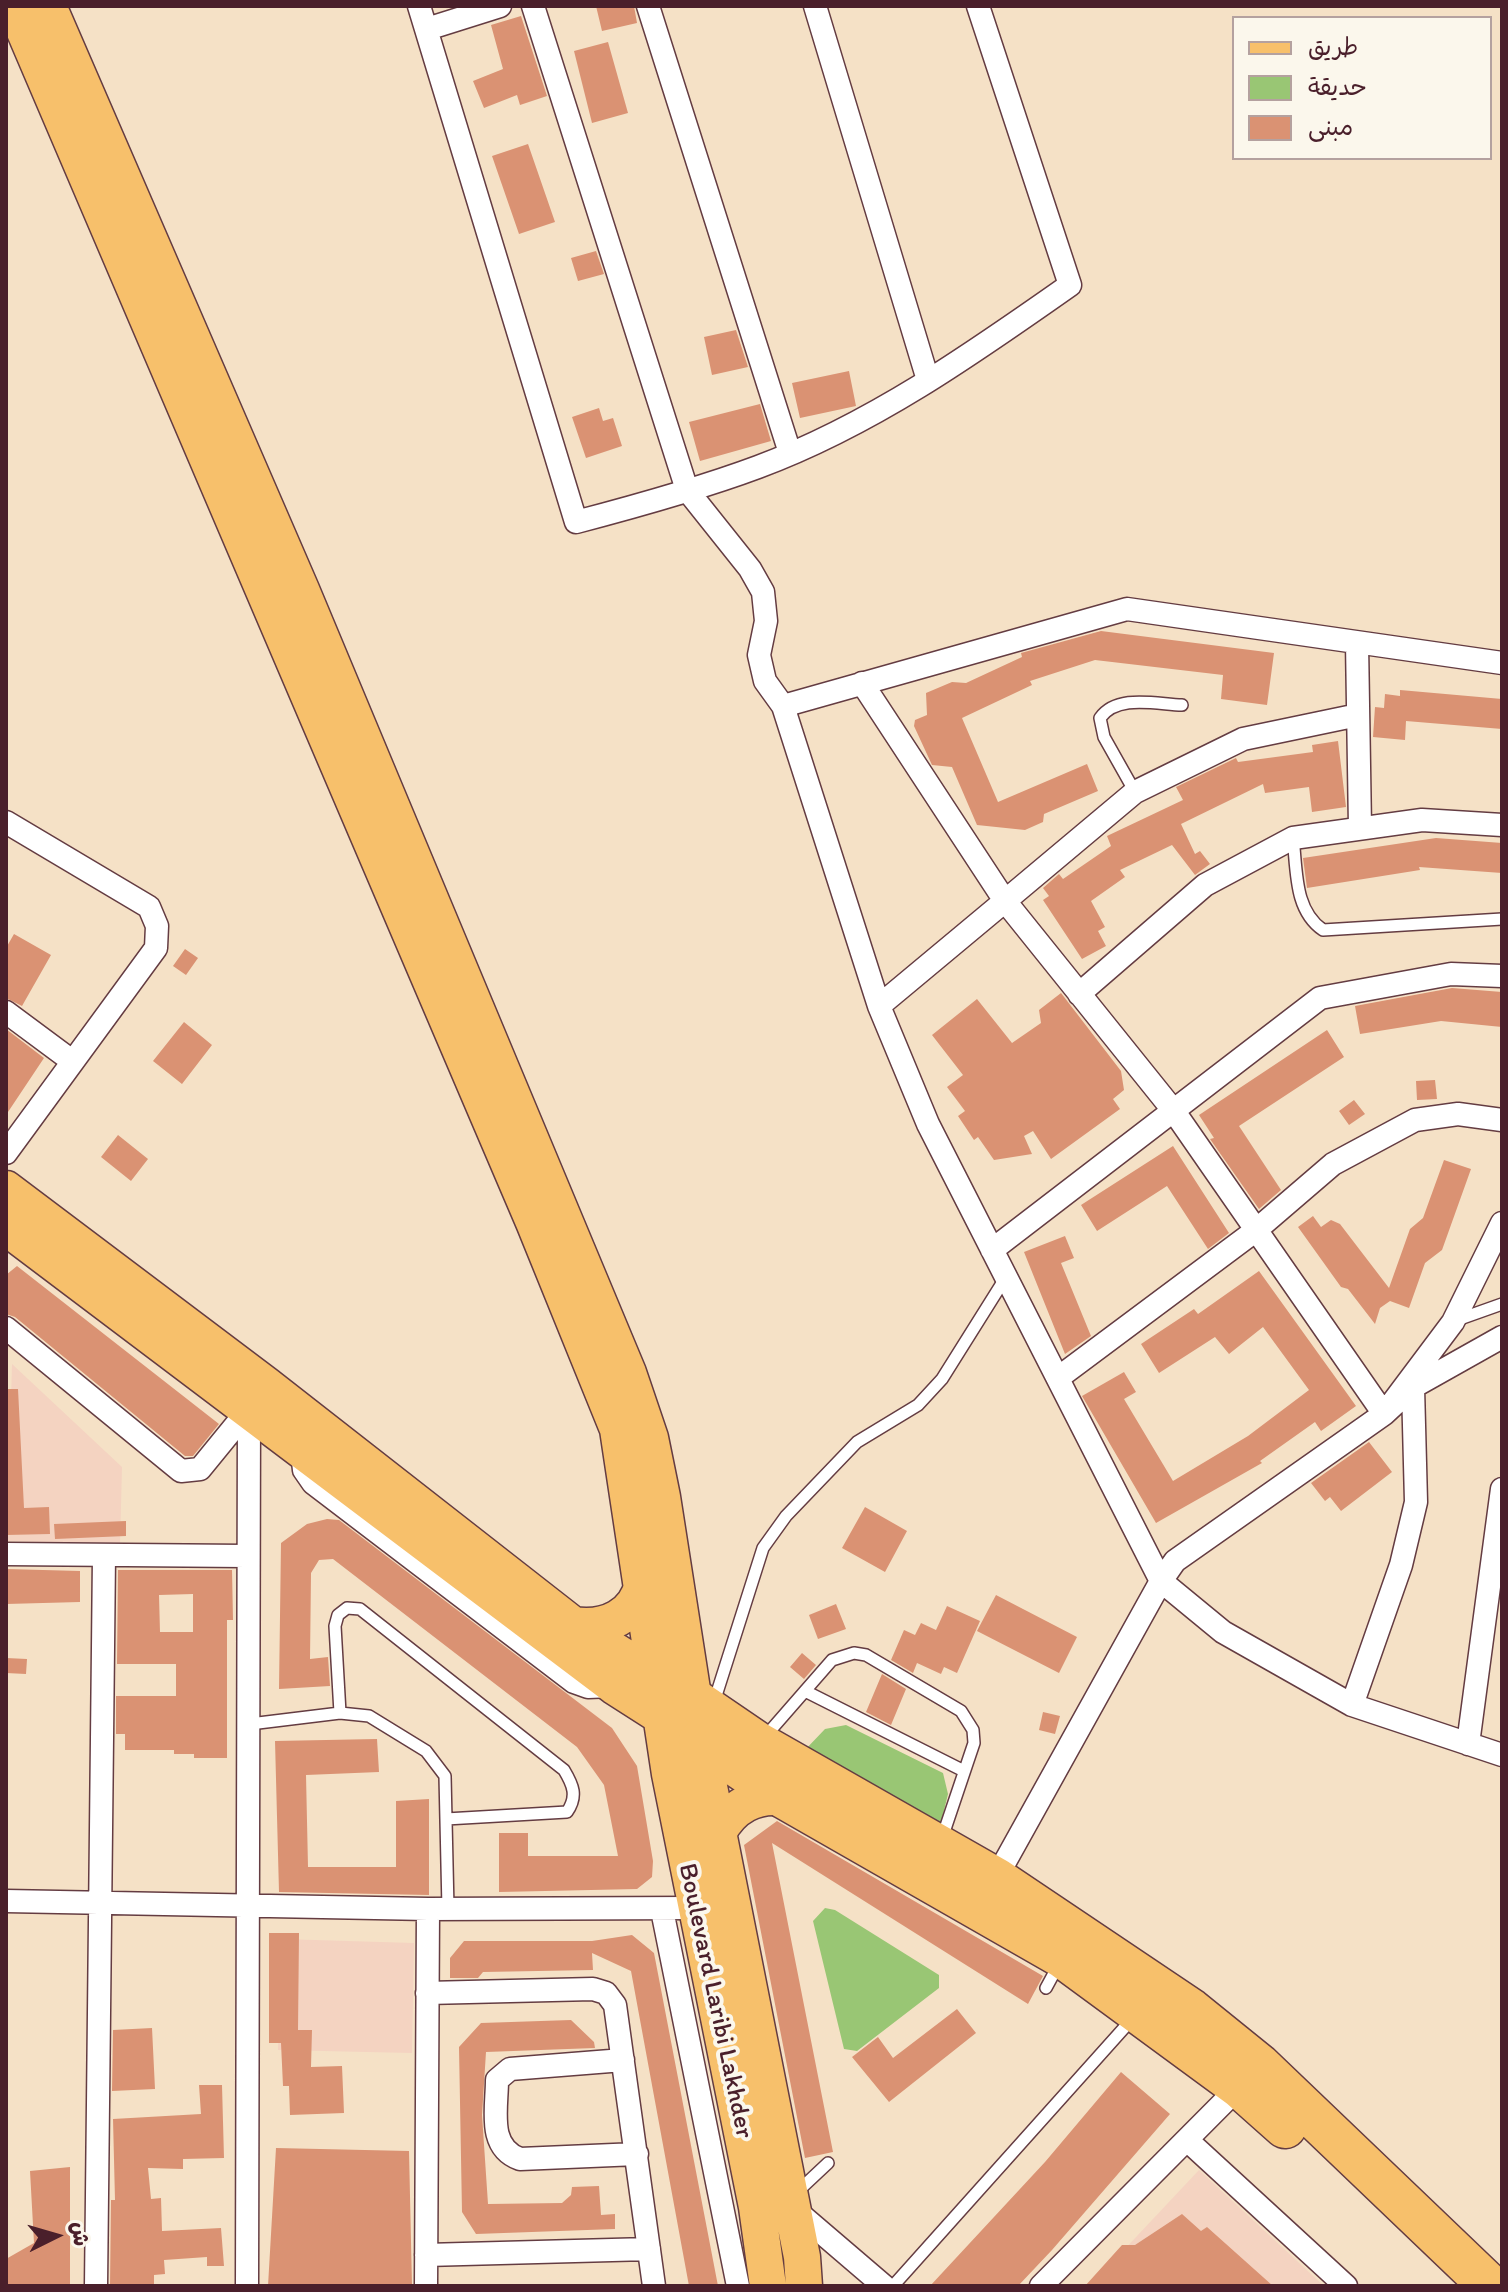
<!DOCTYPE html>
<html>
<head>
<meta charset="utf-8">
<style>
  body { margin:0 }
  #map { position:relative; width:1508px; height:2292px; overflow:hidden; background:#f5e1c6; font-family:Itim,"Playpen Sans Arabic",sans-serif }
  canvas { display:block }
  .frame { position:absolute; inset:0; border:8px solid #4a1f2b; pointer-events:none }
  .legend { position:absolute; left:1232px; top:16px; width:260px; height:144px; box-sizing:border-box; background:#fbf7ec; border:2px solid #b4a19f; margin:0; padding:10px 14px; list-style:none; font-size:24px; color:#4a1f2b }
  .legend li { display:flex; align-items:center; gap:16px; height:40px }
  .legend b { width:40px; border:2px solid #b4a19f }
  .north { position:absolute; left:16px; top:2196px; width:80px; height:80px; -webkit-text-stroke:6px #fbf7ec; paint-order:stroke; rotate:85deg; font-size:22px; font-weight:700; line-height:32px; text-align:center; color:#4a1f2b }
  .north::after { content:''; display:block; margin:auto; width:28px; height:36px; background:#4a1f2b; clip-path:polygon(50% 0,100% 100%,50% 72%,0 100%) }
</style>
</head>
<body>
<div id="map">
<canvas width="1508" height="2292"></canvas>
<div class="frame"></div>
<ul class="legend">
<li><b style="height:10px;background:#f7c06b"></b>طريق</li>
<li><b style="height:22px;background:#99c674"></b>حديقة</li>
<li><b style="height:22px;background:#da9273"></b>مبنى</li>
</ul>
<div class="north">ش</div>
</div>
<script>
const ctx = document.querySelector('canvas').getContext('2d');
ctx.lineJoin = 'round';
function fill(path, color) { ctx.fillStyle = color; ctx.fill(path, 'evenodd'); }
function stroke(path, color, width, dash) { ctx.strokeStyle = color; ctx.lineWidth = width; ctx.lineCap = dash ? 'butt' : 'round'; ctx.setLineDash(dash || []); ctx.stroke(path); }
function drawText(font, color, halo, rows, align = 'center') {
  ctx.font = font + ' Itim,sans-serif'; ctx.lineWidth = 8; ctx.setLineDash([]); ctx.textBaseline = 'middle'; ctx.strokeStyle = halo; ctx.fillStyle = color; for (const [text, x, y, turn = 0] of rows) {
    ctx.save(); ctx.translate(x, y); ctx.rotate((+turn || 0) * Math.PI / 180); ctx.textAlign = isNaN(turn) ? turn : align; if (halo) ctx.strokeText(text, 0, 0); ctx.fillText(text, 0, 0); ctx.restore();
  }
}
const built = new Path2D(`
  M12 1364 122 1467 120 1545 7 1541Z
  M281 1939 414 1943 412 2053 278 2050Z
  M1199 2170 1324 2286H1090Z`);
const green = new Path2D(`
  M846 1725 943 1773 948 1794 940 1827 804 1751 825 1729Z
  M825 1908 835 1910 939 1975V1988L857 2051 844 2049 813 1921Z`);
const building = new Path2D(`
  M596 6H634L637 23 602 31Z
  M521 16 547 96 520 105 517 95 484 108 473 81 503 69 491 25Z
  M608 42 628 113 592 123 574 51Z
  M528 144 555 222 519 234 492 156Z
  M596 251 604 274 578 281 571 258Z
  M736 330 748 367 712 375 704 337Z
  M849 371 856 406 800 418 792 383Z
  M760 404 771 441 700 461 689 422Z
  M599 408 603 421 613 418 622 446 586 458 572 417Z
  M1101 631 1274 653 1267 705 1221 699 1223 675 1095 660 1030 681 1032 685 962 718 998 802 1087 764 1098 791 1044 814 1043 822 1025 830 977 825 952 767 932 765 914 726 915 720 927 715 926 693 952 682 966 683 1022 657 1021 653Z
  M1400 690 1502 699V729L1406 721 1405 740 1373 737 1375 707 1384 708 1385 694 1400 696Z
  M1338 741 1346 807 1312 812 1309 787 1265 793 1263 784 1181 824 1195 854 1200 851 1210 864 1195 875 1172 845 1120 870 1125 877 1091 901 1105 927 1098 931 1106 946 1082 959 1043 900 1049 896 1043 888 1059 874 1063 879 1111 846 1107 836 1183 800 1176 787 1236 758 1238 762 1313 752 1312 745Z
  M1436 838 1502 843V873L1419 867 1420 870 1307 888 1303 858Z
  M14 934 51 955 22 1006 6 998V948Z
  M185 949 198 958 186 975 173 966Z
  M1452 988 1502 992V1027L1441 1021 1360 1034 1355 1006Z
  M1061 993 1121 1071 1124 1090 1113 1099 1120 1109 1051 1159 1033 1131 1024 1136 1032 1154 994 1160 978 1137 974 1140 958 1116 965 1111 947 1087 963 1075 932 1035 977 999 1012 1043 1041 1023 1039 1010Z
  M184 1022 212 1045 182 1084 153 1061Z
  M6 1029 44 1058 6 1115Z
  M1327 1030 1344 1057 1239 1126 1281 1190 1259 1209 1210 1139 1214 1138 1199 1115Z
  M1435 1080 1437 1099 1417 1100 1416 1081Z
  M1354 1100 1365 1114 1349 1125 1339 1111Z
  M118 1135 148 1159 131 1181 101 1157Z
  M1173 1146 1229 1233 1208 1249 1167 1186 1097 1231 1081 1205Z
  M1444 1160 1471 1169 1442 1250 1425 1263 1409 1308 1390 1301 1380 1308 1375 1324 1348 1289 1341 1287 1298 1227 1313 1216 1321 1227 1331 1220 1340 1224 1389 1288 1410 1229 1423 1218Z
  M1065 1236 1074 1258 1061 1263 1091 1336 1065 1354 1024 1252Z
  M17 1266 219 1424 193 1456H185L15 1317 6 1314V1275Z
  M1259 1271 1356 1406 1321 1431 1315 1422 1260 1461 1262 1463 1156 1523 1082 1396 1124 1372 1136 1392 1124 1399 1173 1481 1248 1436 1309 1390 1263 1327 1229 1354 1215 1337 1159 1373 1141 1344 1194 1309 1198 1314Z
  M6 1389H18L24 1508 49 1507 50 1534 6 1535Z
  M1369 1442 1392 1472 1341 1511 1330 1497 1325 1501 1311 1483Z
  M865 1507 907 1531 885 1572 842 1548Z
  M327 1519 339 1520 612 1728 637 1766 653 1861 652 1877 637 1889 499 1892V1833H528V1856H618L604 1785 577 1747 333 1559 319 1560 311 1573 310 1659 328 1657 330 1686 279 1689 281 1543 307 1524Z
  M126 1521V1536L55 1539 54 1524Z
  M6 1569 80 1571V1602L6 1604Z
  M118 1570H232L233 1620H227V1758H194V1754H174V1750H125V1734H116V1696H176V1664H117ZM193 1594V1632H160L159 1595Z
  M996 1595 1077 1637 1059 1673 977 1631Z
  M836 1604 846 1629 818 1639 809 1615Z
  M947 1606 980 1621 957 1673 944 1667 941 1674 917 1663 913 1673 891 1660 904 1630 915 1635 921 1623 936 1630Z
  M802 1653 816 1665 804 1679 790 1667Z
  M6 1658 27 1659 26 1674 6 1673Z
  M882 1674 906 1689 891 1725 866 1712Z
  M1043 1712 1060 1716 1055 1734 1039 1730Z
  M377 1739 379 1772 306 1775 308 1867H396V1801L429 1799V1895L279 1892 275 1741Z
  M777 1821 1043 1976 1028 2004 772 1843 833 2152 805 2158 744 1845Z
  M269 1933H299L298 2030H312L311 2067 342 2066 344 2113 290 2115 289 2086H283L281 2043H269Z
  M632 1935 654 1953 718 2286H689L631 1971 592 1953 593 1970 483 1972 478 1978H450V1958L464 1941H592Z
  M957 2009 976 2033 889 2102 852 2057 878 2037 893 2058Z
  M571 2020 594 2042 595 2048 486 2052 482 2115 488 2204 562 2203 571 2195 572 2187 599 2186 601 2215 615 2214V2229L476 2234 462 2212 459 2047 481 2023Z
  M152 2028 155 2089 112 2091 113 2030Z
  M1121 2072 1170 2114 1052 2250 1018 2286H930L1045 2162Z
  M199 2085H222L224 2158 183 2159V2169L148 2168 151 2199 161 2198 162 2231 221 2228 224 2266H207V2257L164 2260 165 2274 154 2275V2284L110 2286 111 2200H115L113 2119 201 2114Z
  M276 2148 409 2151 412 2286H268Z
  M70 2167V2286L6 2284V2259L34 2243 30 2171Z
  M1182 2214 1201 2231 1207 2227 1273 2286H1085L1122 2245H1135Z`);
const lane = new Path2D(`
  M1135 792 1104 737 1100 718C1117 694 1155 704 1182 705
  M1293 838C1297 871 1294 910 1323 930L1502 919
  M1457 1320 1502 1304
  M805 1691 964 1771
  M714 1702 763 1548 786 1516 857 1442 918 1405 942 1379 1006 1277
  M340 1713 335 1626 338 1615 347 1608 360 1609 564 1770C573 1785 578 1796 567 1812L446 1819
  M250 1724 340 1713 369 1716 426 1751 445 1776 448 1909
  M763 1739 832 1660 854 1653 866 1655 961 1711 973 1730 974 1743 942 1838
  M1046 1988 1059 1964
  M796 2193 828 2163
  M893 2286 1133 2018`);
const street = new Path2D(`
  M419 6 576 522C637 506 699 489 758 467 871 425 972 354 1070 285L978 6
  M533 6 687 490 750 569 763 592 766 621 759 655 765 681 783 706 879 1006 928 1124 1161 1581 1175 1561 1384 1414 1453 1322 1502 1223
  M648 6 790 453
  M815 6 928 380
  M427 29 500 6
  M1357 643 1360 828
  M862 683 1005 901 1135 792 1243 739 1358 715
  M783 706 1127 609 1502 663
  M6 822 149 907 157 926 156 948 6 1153
  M1079 994 1205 885 1293 838 1422 820 1502 825
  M879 1006 1005 901 1173 1110 1384 1414 1413 1387 1502 1337
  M6 1012 72 1061
  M992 1250 1320 998 1451 974 1502 976
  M6 1328 181 1471 200 1469 249 1409
  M1058 1378 1255 1231 1333 1164 1415 1120 1458 1114 1502 1120
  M302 1452 304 1470 313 1483 574 1682 588 1687 612 1686
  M6 1554 246 1556
  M1352 1705 1401 1565 1416 1502 1413 1387
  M1468 1744 1502 1489
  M991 1887 1161 1581 1223 1632 1352 1705 1502 1755
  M6 1901 428 1909 695 1908
  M662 1910 738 2286
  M427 1993 593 1989 606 1993 615 2005 654 2286
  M623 2060 510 2069 497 2080C497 2109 487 2147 520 2159L637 2154
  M1187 2140 1346 2286
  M794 2209 884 2286
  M426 2255 649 2249
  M96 2286 104 1556
  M247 2286 249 1409
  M426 2286 428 1909
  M1041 2286 1246 2080`);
const primary = new Path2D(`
  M14 6 534 1222 618 1429 670 1774 757 2207 768 2286
  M48 6 301 590 628 1373 650 1438 662 1497 700 1741 802 2257 804 2286
  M6 1189 266 1385 573 1625 671 1686
  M6 1227 614 1686 675 1725
  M573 1625C606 1630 636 1616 643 1583
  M718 1833C731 1807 756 1793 785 1798`);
const highway = new Path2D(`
  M693 1699 759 1744 996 1879 1191 2010 1259 2065 1490 2286
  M700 1741 785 1798 1063 1957 1240 2087 1285 2127`);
const streetNames = [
  ["Boulevard Laribi Lakhder",715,2001,78]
];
fill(built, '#f4d3c1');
fill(green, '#99c674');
fill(building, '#da9273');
stroke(lane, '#643c42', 14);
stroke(street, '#643c42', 25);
stroke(primary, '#643c42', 39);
stroke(highway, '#643c42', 45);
stroke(lane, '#fff', 11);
stroke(street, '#fff', 22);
stroke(primary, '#f7c06b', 36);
stroke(highway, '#f7c06b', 42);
drawText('26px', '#4a1f2b', '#fbf7ec', streetNames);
</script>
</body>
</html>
